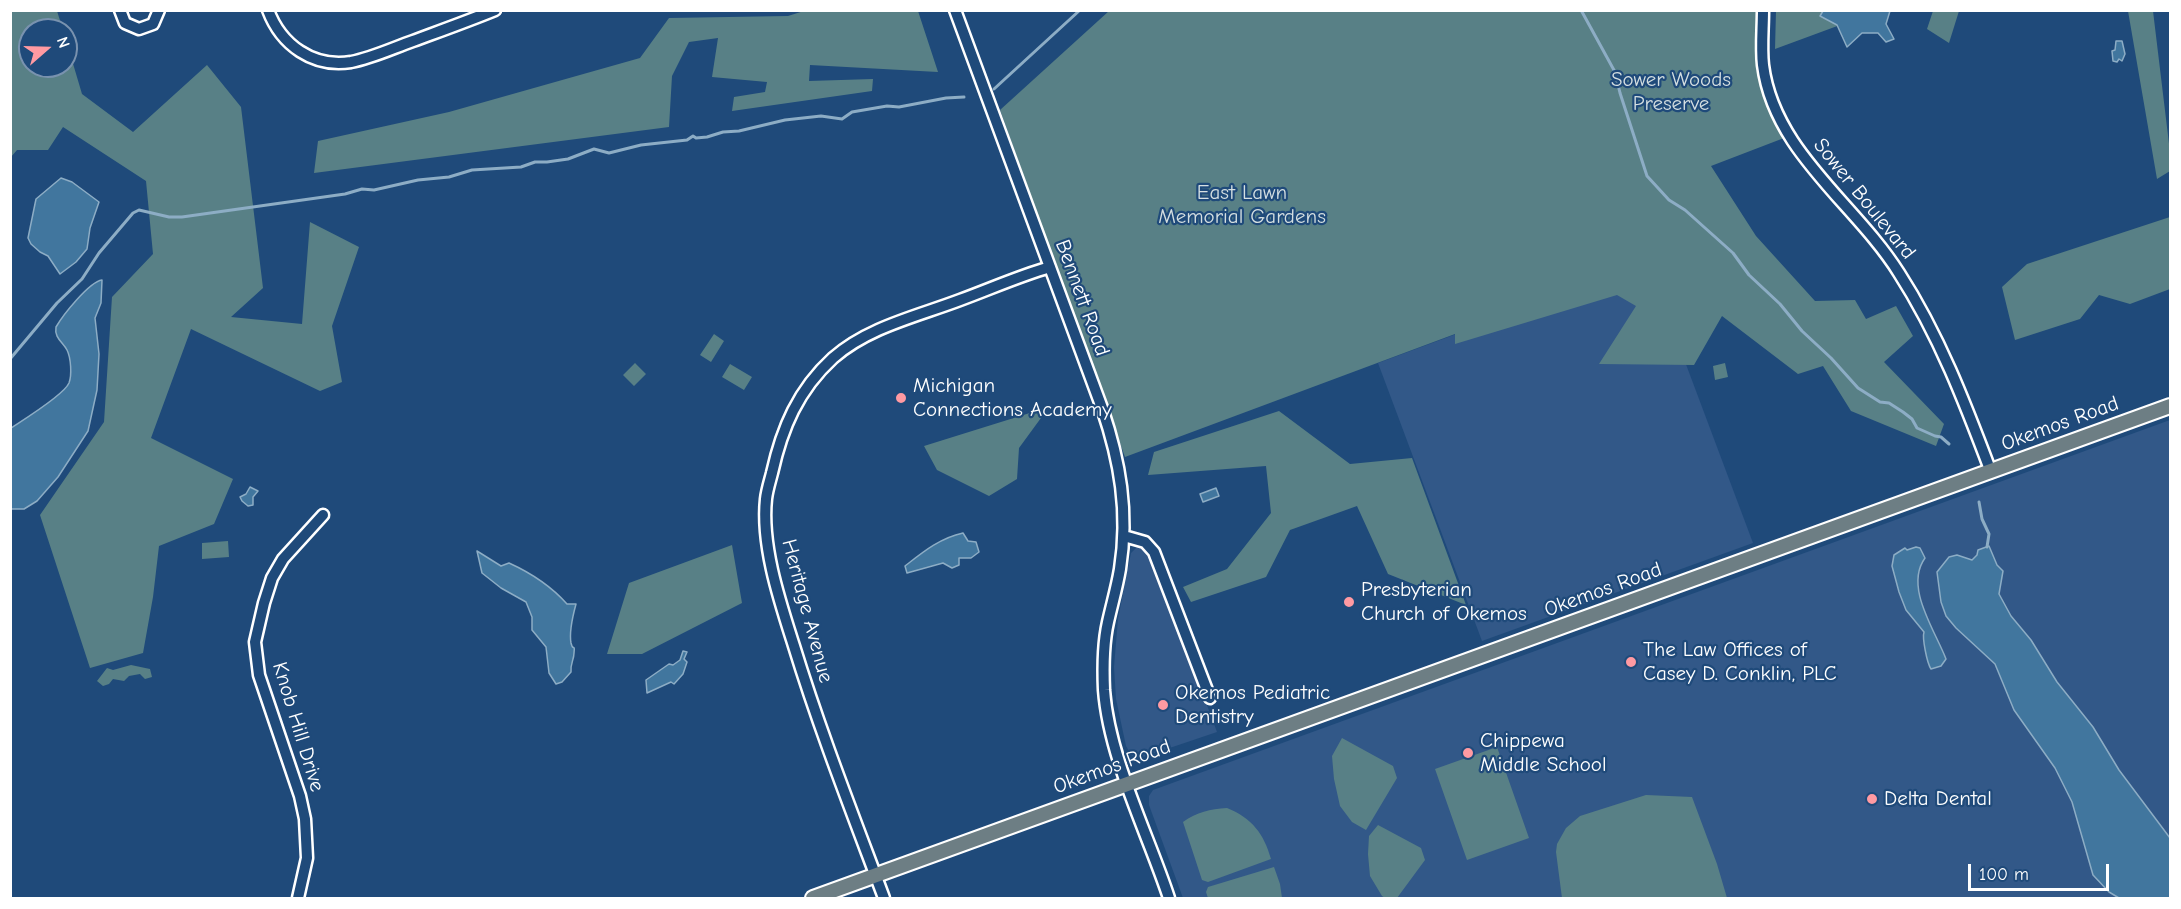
<!DOCTYPE html>
<html>
<head>
<meta charset="utf-8">
<style>
  body { margin:0 }
  #map { position:relative; width:2181px; height:909px; overflow:hidden; background:#1f4a7a; font-family:"Comic Neue",sans-serif }
  canvas { display:block }
  .frame { position:absolute; inset:0; border:12px solid #fff; pointer-events:none }
  .north { position:absolute; left:18px; top:18px; width:60px; height:60px; box-sizing:border-box; background:#1f4a7a; border:2px solid #7992af; border-radius:50%; rotate:70deg; font-size:16px; font-weight:700; line-height:24px; text-align:center; color:#fff }
  .north::after { content:''; display:block; margin:auto; width:21px; height:27px; background:#ff9aa2; clip-path:polygon(50% 0,100% 100%,50% 72%,0 100%) }
  .scale { position:absolute; left:1968px; top:864px; width:141px; height:27px; box-sizing:border-box; border:3px solid #fff; border-top:0; padding-left:8px; font-size:18px; line-height:21px; white-space:nowrap; color:#fff; -webkit-text-stroke:4px #1f4a7a; paint-order:stroke }
</style>
</head>
<body>
<div id="map">
<canvas width="2181" height="909"></canvas>
<div class="frame"></div>
<div class="north">N</div>
<div class="scale">100 m</div>
</div>
<script>
const ctx = document.querySelector('canvas').getContext('2d');
ctx.lineJoin = 'round';
function fill(path, color) { ctx.fillStyle = color; ctx.fill(path, 'evenodd'); }
function stroke(path, color, width, dash) { ctx.strokeStyle = color; ctx.lineWidth = width; ctx.lineCap = dash ? 'butt' : 'round'; ctx.setLineDash(dash || []); ctx.stroke(path); }
function drawText(font, color, halo, rows, align = 'center') {
  ctx.font = font + ' "Comic Neue",sans-serif'; ctx.lineWidth = 4.5; ctx.setLineDash([]); ctx.textBaseline = 'middle'; ctx.strokeStyle = halo; ctx.fillStyle = color; for (const [text, x, y, turn = 0] of rows) {
    ctx.save(); ctx.translate(x, y); ctx.rotate((+turn || 0) * Math.PI / 180); ctx.textAlign = isNaN(turn) ? turn : align; if (halo) ctx.strokeText(text, 0, 0); ctx.fillText(text, 0, 0); ctx.restore();
  }
}
const built = new Path2D(`
  M1648 263 1753 543 1482 641 1378 363Z
  M2170 420V898H1183L1149 805V796L1153 790Z
  M1137 547 1146 549 1157 571 1217 732 1140 758 1132 756 1126 746 1116 699 1114 667 1118 619 1131 553Z`);
const green = new Path2D(`
  M11 10 57 11 63 30H30V66H66V40L82 94 133 132 207 65 241 107 263 288 231 317 302 324 310 222 359 247 332 326 342 382 320 391 191 329 151 438 233 479 214 524 159 546 153 597 143 653 90 668 40 515 104 422 112 297 153 254 146 181 63 127 48 150H17L11 157Z
  M807 10 918 11 938 72 810 65 809 81 873 79 872 91 732 111 734 97 765 92 767 82 712 77 718 38 689 42 672 76 669 127 314 173 318 141 449 112 640 58 669 18 788 16Z
  M1109 11H1757L1756 68 1763 96 1784 138 1711 166 1756 236 1815 301 1855 300 1866 319 1896 306 1913 336 1884 362 1944 424 1936 446 1851 411 1823 366 1798 374 1722 316 1694 365 1599 364 1636 306 1617 295 1455 344V334L1125 457 1000 110Z
  M1776 11H1878L1775 49Z
  M1933 11H1959L1949 43 1927 29Z
  M2128 11H2153L2170 152V171L2157 179Z
  M2170 217V289L2130 304 2099 295 2080 319 2015 340 2002 287 2027 264Z
  M714 334 724 341 711 362 700 355Z
  M635 363 646 374 634 386 623 375Z
  M1725 363 1728 377 1715 380 1713 366Z
  M730 364 752 377 744 390 722 377Z
  M1049 407 1019 448 1017 479 989 496 937 470 924 446Z
  M1279 411 1350 464 1412 458 1466 605 1388 574 1357 506 1290 530 1266 577 1191 602 1183 587 1227 569 1271 513 1266 466 1148 475 1154 452Z
  M228 541 229 557 202 559V543Z
  M732 545 742 603 642 654H607L629 583Z
  M131 665 150 669 152 677 145 679 140 674 129 676 124 681 113 679 109 684 103 686 97 681 107 668 113 670Z
  M1342 738 1393 766 1397 778 1366 830 1352 822 1340 806 1334 779 1332 756Z
  M1497 747 1529 838 1467 860 1435 769Z
  M1646 795 1692 797 1717 864 1727 898H1562L1556 852 1557 844 1566 828 1580 816Z
  M1227 808C1252 818 1264 834 1271 859L1208 882 1202 880 1183 822C1197 812 1210 809 1227 808Z
  M1378 825 1421 848 1425 860 1397 898H1385L1382 896 1370 876 1368 854 1369 836Z
  M1274 867 1280 884 1282 898H1208L1206 892 1208 887Z`);
const water = new Path2D(`
  M1823 11H1890L1886 24 1894 39 1886 42 1878 33H1862L1847 47 1837 25 1820 16Z
  M2116 41H2122L2125 54 2122 61 2119 59 2117 62 2113 61 2112 51 2115 50Z
  M61 178 72 182 99 202 90 228 87 249 76 262 60 274 48 256 40 252 31 244 28 238 36 199Z
  M102 280 101 303 95 318 99 354 97 390 88 431 58 477 37 501 24 509H11V428C23 420 64 395 69 383 72 375 71 358 67 350 63 342 54 338 56 327 63 315 89 282 102 280Z
  M250 487 258 491 253 497V505L248 506 242 501 240 497 246 494Z
  M1216 488 1219 496 1203 502 1200 494Z
  M963 533 968 541 976 542 979 552 971 558H959V565L952 568 943 563 907 573 905 566C923 552 940 538 963 533Z
  M1989 546 1997 565 2003 571 1999 594 2011 616 2031 640 2057 682 2093 727 2119 770 2170 838V898H2119L2109 892 2093 875 2072 802 2055 768 2014 710 1995 664 1956 628 1946 616 1941 602 1937 572 1949 557 1957 555 1972 560 1977 555 1978 550Z
  M1916 547 1920 548 1925 558C1904 587 1935 630 1946 659L1941 666 1931 669C1927 663 1922 638 1924 632L1906 610 1899 592 1892 566 1894 555 1905 548 1907 550Z
  M477 551 501 566 509 563C531 573 551 586 567 604H576C573 615 569 632 571 643 573 652 575 643 574 653 574 660 570 664 571 672L562 682 556 684 549 673 546 647 532 630V617L526 602 501 588 482 573Z
  M683 651 687 652 684 659 687 662 683 674 674 684 671 682 647 693 646 680 669 664 673 665 680 660Z`);
const stream = new Path2D(`
  M1581 10 1615 72 1620 93 1647 176 1669 200 1685 210 1733 253 1749 275 1780 304 1802 331 1831 358 1858 388 1880 402 1889 403 1903 412 1912 419 1917 428 1935 436 1941 437 1949 444
  M994 89 1080 10
  M10 359 57 303 82 279 99 253 133 213 139 210 169 217H182L345 194 362 189 374 190 418 180 449 177 472 170 521 167 535 162H547L568 159 594 149 609 153 641 145 687 140 693 136 696 138 707 137 723 132 739 131 785 120 821 116 842 119 852 112 887 106 899 107 946 98 964 97
  M1979 502 1982 519 1989 534 1987 547`);
const minor = new Path2D(`
  M120 10 125 23 139 29 153 24 159 10
  M268 10C281 45 313 68 351 62 372 58 393 48 413 41 440 31 468 21 495 10
  M955 10 1102 408C1120 461 1129 512 1120 569 1117 587 1112 604 1108 622 1103 644 1103 667 1104 690 1109 758 1148 834 1169 898
  M1763 10C1763 28 1761 48 1763 65 1774 152 1856 204 1899 273 1939 335 1965 403 1991 472
  M1124 536 1145 542 1154 552 1210 698
  M298 898 307 858 305 819 300 796 259 675 255 642 264 603 272 578 283 559 323 515
  M884 898C853 815 820 731 794 646 780 602 761 546 766 499 767 490 770 481 772 473 782 428 798 390 833 358 868 327 918 316 960 300 990 289 1019 276 1050 267`);
const major = new Path2D(`
  M813 898 2170 406`);
const markers = [
  [901,398,6,"#ff9aa2"],
  [1349,602,6,"#ff9aa2"],
  [1631,662,6,"#ff9aa2"],
  [1163,705,6,"#ff9aa2"],
  [1468,753,6,"#ff9aa2"],
  [1872,799,6,"#ff9aa2"]
];
const parkNames = [
  ["Sower Woods",1671,80],
  ["Preserve",1671,104],
  ["East Lawn",1242,193],
  ["Memorial Gardens",1242,217]
];
const streetNames = [
  ["Sower Boulevard",1864,199,51],
  ["Bennett Road",1082,298,70],
  ["Okemos Road",2060,424,-20],
  ["Okemos Road",1603,590,-20],
  ["Heritage Avenue",807,611,75],
  ["Knob Hill Drive",298,727,73],
  ["Okemos Road",1112,767,-20]
];
const poiNames = [
  ["Michigan",913,386],
  ["Connections Academy",913,410],
  ["Presbyterian",1361,590],
  ["Church of Okemos",1361,614],
  ["The Law Offices of",1643,650],
  ["Casey D. Conklin, PLC",1643,674],
  ["Okemos Pediatric",1175,693],
  ["Dentistry",1175,717],
  ["Chippewa",1480,741],
  ["Middle School",1480,765],
  ["Delta Dental",1884,799]
];
fill(built, '#325888');
fill(green, '#588086');
fill(water, '#41769e');
stroke(water, '#8dadc5', 1.5);
stroke(stream, '#8dadc5', 3);
stroke(minor, '#fff', 15);
stroke(major, '#fff', 18);
stroke(minor, '#1f4a7a', 10);
stroke(major, '#6d7e84', 14);
for (const [x, y, r, color] of markers) { const dot = new Path2D(); dot.arc(x, y, r, 0, 2 * Math.PI); ctx.fillStyle = color; ctx.fill(dot); stroke(dot, '#1f4a7a', 2); }
drawText('21px', '#d5dfe1', '#1f4a7a', parkNames);
drawText('21px', '#fff', '#1f4a7a', streetNames);
drawText('21px', '#fff', '#1f4a7a', poiNames, 'left');
</script>
</body>
</html>
